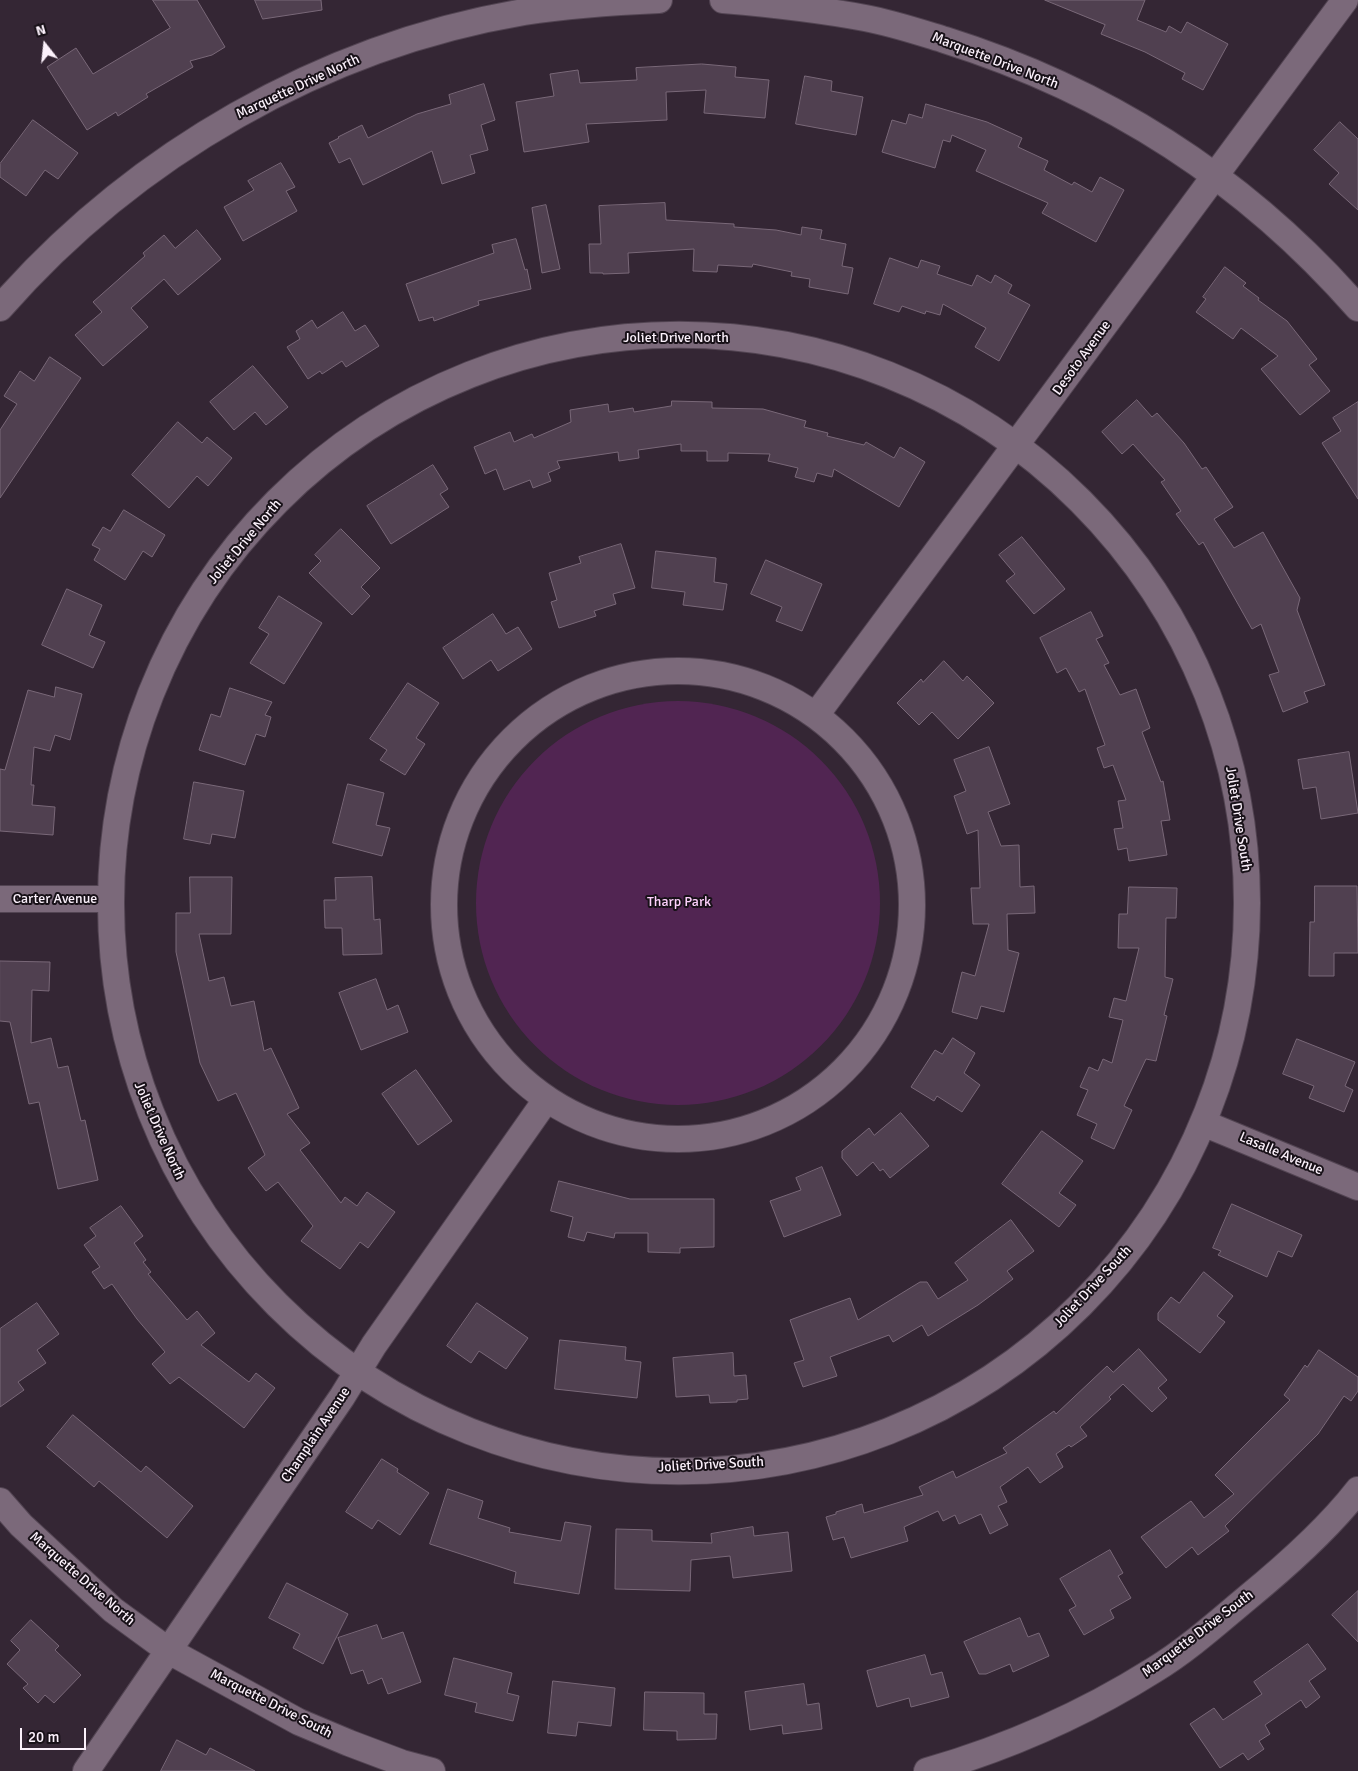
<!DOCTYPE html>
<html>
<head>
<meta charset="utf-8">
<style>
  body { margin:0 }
  #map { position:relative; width:1358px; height:1771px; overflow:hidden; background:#342634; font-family:Signika,sans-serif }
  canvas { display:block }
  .north { position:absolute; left:20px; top:20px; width:50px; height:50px; -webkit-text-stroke:4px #181118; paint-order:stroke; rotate:344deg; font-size:14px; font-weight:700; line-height:20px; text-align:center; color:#fbf1fb }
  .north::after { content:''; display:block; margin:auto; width:18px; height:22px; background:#fbf1fb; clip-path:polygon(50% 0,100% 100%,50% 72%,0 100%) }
  .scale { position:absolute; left:20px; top:1728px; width:66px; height:22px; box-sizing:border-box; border:2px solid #fbf1fb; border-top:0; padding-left:6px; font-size:15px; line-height:18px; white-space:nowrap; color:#fbf1fb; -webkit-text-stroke:4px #181118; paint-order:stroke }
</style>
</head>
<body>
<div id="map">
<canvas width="1358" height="1771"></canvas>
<div class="north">N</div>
<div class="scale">20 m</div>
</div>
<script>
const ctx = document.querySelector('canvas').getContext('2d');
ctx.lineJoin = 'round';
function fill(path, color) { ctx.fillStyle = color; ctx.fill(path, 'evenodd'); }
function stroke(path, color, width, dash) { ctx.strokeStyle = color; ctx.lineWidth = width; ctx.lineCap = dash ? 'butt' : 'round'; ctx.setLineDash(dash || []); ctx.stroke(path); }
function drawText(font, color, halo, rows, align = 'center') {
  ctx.font = font + ' Signika,sans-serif'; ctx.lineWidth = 4; ctx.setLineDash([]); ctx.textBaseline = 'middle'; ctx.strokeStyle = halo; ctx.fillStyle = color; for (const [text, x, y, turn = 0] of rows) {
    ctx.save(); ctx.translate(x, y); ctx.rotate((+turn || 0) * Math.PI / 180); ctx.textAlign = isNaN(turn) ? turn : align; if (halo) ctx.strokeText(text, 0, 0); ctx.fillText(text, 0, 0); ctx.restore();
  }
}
const green = new Path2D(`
  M476 903a202 202 0 1 1 404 0a202 202 0 1 1-404 0Z`);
const building = new Path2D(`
  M153 0H197L225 47 212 55 190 61 193 67 146 94 148 97 118 116 116 112 87 130 47 67 76 48 93 74 170 28Z
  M255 0H321L322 10 263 19Z
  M1045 0H1145L1137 20 1166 32 1169 26 1181 33 1187 22 1228 44 1203 90 1182 79 1185 73 1145 52 1101 34 1105 25Z
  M702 64 736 67 735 77 769 80 765 118 704 113 706 90 666 92 667 120 586 124 589 142 524 152 516 102 554 96 550 74 578 70 580 83 637 80 636 68Z
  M805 76 832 81 831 91 863 97 856 135 796 124Z
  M484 84 495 120 481 125 488 150 470 155 475 173 442 184 432 151 363 185 350 158 339 163 329 143 339 138 338 137 362 125 368 138 417 114 451 104 449 95Z
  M926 104 987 122 1022 138 1018 147 1048 161 1044 170 1072 185 1074 182 1092 192 1100 177 1124 190 1096 242 1042 213 1048 203 976 171 986 150 952 135 950 142 943 140 935 168 882 152 892 120 906 124 909 114 922 118Z
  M33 120 78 153 58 179 45 170 26 196 0 177V164Z
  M1340 122 1358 139V210L1329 184 1339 173 1314 150Z
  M281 163 295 187 286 191 297 211 243 241 224 207 254 190 248 181Z
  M665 203 666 220 734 224V227L776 230 801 235 802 227 822 230 820 239 846 244 842 266 853 268 848 294 809 287 810 279 791 276 792 272 753 264 752 267 718 265 717 272 693 271 694 249 628 253 629 273 603 274V273H590L589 244H601L599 206Z
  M546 205 560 269 542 273 532 208Z
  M197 230 221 259 178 295 164 279 131 308 148 327 103 366 75 335 102 312 93 302 145 256 143 253 164 235 175 248Z
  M516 239 525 270 527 269 531 289 478 301 479 305 434 321 433 317 419 321 406 284 494 253 492 245Z
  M890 258 918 268 921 260 940 266 937 274 972 286 977 275 991 283 995 275 1012 285 1008 293 1030 305 999 361 975 347 986 328 943 304 940 315 926 311 925 314 902 306 899 312 874 304Z
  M1225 267 1246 283 1243 286 1259 298 1258 300 1287 321 1317 359 1309 365 1330 391 1300 415 1261 369 1278 356 1241 328 1233 339 1196 312 1206 299 1203 297Z
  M343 312 355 331 365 325 379 346 346 367 342 361 322 374 320 371 308 379 287 347 300 339 296 331 312 320 317 328Z
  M50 357 81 378 0 498V430L17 404 4 396 20 371 34 381Z
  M253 366 288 407 266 425 255 412 234 430 210 402Z
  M1137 400 1152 417 1157 413 1184 443 1202 469 1206 467 1233 507 1214 519 1234 548 1263 532 1300 598 1297 610 1325 685 1304 692 1308 702 1283 712 1269 675 1279 672 1261 624 1252 629 1203 542 1199 545 1176 514 1181 511 1161 482 1165 480 1133 444 1122 454 1102 432Z
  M672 401 712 402V408L763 409 806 421 804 427 828 433 827 436 864 445 866 442 894 458 900 447 925 462 899 507 834 469 832 477 817 473 814 482 795 477 798 468 768 461 770 454 728 453V461H707V451H681V444L638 450 639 458 619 461 618 452 557 461 560 468 548 473 551 481 533 488 530 480 504 490 496 469 485 474 474 447 510 432 514 442 532 434 534 438 571 422 570 410 608 404 609 412 633 408 634 412 671 406Z
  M1358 402V499L1322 443 1341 431 1333 418Z
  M178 422 202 443 207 437 232 458 208 486 197 476 169 508 132 475Z
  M433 465 448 489 440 494 449 507 391 544 367 506Z
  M124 510 165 535 152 557 143 551 125 580 94 560 100 549 92 545 103 527 110 531Z
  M341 529 380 568 361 587 370 596 352 615 309 573 321 561 315 555Z
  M1022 537 1065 589 1034 614 1006 581 1015 574 999 555Z
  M621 544 635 588 613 594 616 604 594 611 596 616 559 628 551 602 557 600 549 573 581 563 579 557Z
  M656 551 716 558 714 582 727 584 723 610 683 605 685 592 652 588Z
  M766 560 822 584 802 631 776 621 782 607 751 594Z
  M67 589 102 605 89 635 105 642 93 668 42 645Z
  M279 596 322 623 284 684 250 663 269 634 259 628Z
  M1091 612 1103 636 1096 639 1109 663 1104 665 1120 695 1136 689 1150 728 1142 732 1161 782 1163 781 1170 820 1161 821 1167 855 1129 861 1127 848 1118 850 1114 829 1123 828 1118 801 1126 800 1113 765 1104 768 1097 748 1105 745 1085 689 1079 692 1066 668 1057 673 1040 638Z
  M493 614 506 634 518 627 532 649 498 671 491 660 463 679 443 648Z
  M944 661 963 681 967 676 994 703 958 739 932 712 919 725 897 703 921 679 923 682Z
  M408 683 439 703 416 738 425 744 405 775 380 760 387 750 370 739Z
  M56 687 82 694 70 740 55 735 50 751 34 747 31 785H34L32 805 55 807 53 835 0 831V769L5 770 28 690 54 697Z
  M230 688 272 702 265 715 271 717 265 737 256 734 245 765 199 750 211 714 220 717Z
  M989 747 1010 804 988 812 1001 846 1019 845 1020 887 1034 886 1035 913 1007 914 1008 950 1019 953 1004 1012 981 1006 977 1019 952 1012 962 972 975 976 989 924H973L971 888H980L978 830 967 834 954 796 966 791 954 760Z
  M1349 752 1358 813 1321 819 1316 787 1303 789 1298 760Z
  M194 782 244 791 235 838 212 834 210 844 184 839Z
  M348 784 384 793 376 825 390 828 382 856 333 843Z
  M190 877H232L231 934H199L209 981 224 977 231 1006 254 1001 264 1051 271 1048 299 1108 287 1114 310 1143 300 1150 341 1203 345 1197 357 1206 367 1192 395 1212 368 1248 360 1242 340 1269 301 1241 313 1226 278 1182 266 1191 248 1168 265 1155 236 1093 218 1101 200 1063 176 952V913H190Z
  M372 877 374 920 380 919 382 954 343 955 342 928H325L324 900H336L335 878Z
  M1315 886H1357L1358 953H1334V976H1309L1310 922H1314Z
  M1129 887 1177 888 1176 918H1166L1165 977 1173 979 1164 1015 1167 1016 1156 1061 1146 1059 1124 1106 1132 1110 1114 1149 1091 1138 1097 1124 1077 1115 1088 1090 1080 1087 1089 1067 1098 1071 1103 1059 1112 1063 1123 1020 1109 1017 1114 998 1126 1001 1139 948H1118L1119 914H1127Z
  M0 961 50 962 49 991 32 990 31 1043 51 1038 58 1068 68 1066 81 1121 85 1120 98 1180 58 1189 39 1102 29 1104 10 1022 0 1021Z
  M376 979 387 1010 398 1005 408 1032 361 1050 339 993Z
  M953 1038 975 1053 964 1073 980 1085 962 1112 937 1096 934 1101 911 1087 935 1050 942 1054Z
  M1297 1039 1355 1062 1345 1086 1353 1090 1344 1112 1309 1098 1314 1086 1283 1074Z
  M416 1070 452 1121 418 1145 382 1094Z
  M901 1113 929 1146 890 1178 883 1169 880 1171 873 1162 857 1176 842 1158V1151L869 1128 874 1135Z
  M1042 1131 1083 1161 1059 1193 1076 1205 1059 1227 1002 1184Z
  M822 1167 841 1215 784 1237 770 1201 801 1190 796 1178Z
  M559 1181 630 1199H714V1247L680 1248V1253L648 1252V1233H615L614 1238 587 1232 584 1241 568 1237 573 1217 551 1211Z
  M1232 1204 1302 1235 1292 1257 1278 1251 1267 1277 1218 1255 1221 1251 1213 1248Z
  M121 1206 143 1236 134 1243 146 1260 143 1262 151 1272 148 1274 187 1320 197 1311 215 1333 201 1345 249 1382 256 1373 275 1388 244 1428 179 1377 170 1384 152 1364 165 1352 137 1319 112 1284 104 1289 92 1272 100 1267 84 1245 96 1236 90 1228Z
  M1011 1220 1034 1251 1007 1271 1013 1279 978 1305 928 1336 922 1325 893 1342 889 1335 830 1357 837 1376 803 1387 794 1363 804 1360 790 1320 850 1298 858 1320 920 1282H927L938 1299 968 1280 955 1263Z
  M1204 1272 1233 1296 1217 1316 1225 1322 1200 1353 1158 1320V1313L1171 1297 1179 1303Z
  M37 1303 59 1334 37 1350 46 1363 18 1382 24 1390 0 1407V1329Z
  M477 1303 528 1338 506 1369 479 1351 471 1363 447 1346Z
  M560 1340 626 1347 625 1360 641 1362 637 1398 555 1389Z
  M1139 1349 1167 1380 1158 1388 1167 1398 1152 1412 1123 1384 1109 1397 1111 1399 1080 1427 1087 1436 1071 1447 1069 1445 1056 1454 1063 1467 1040 1483 1028 1467 1000 1487 1007 1502 998 1506 1008 1525 990 1534 981 1514 959 1524 955 1515 943 1521 938 1511 904 1527 908 1541 851 1558 844 1537 833 1540 826 1517 836 1514V1512L862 1504 864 1513 923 1495 919 1487 953 1471 956 1478 1007 1453 1003 1448 1054 1411 1056 1414 1107 1366 1113 1372Z
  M1319 1350 1358 1377V1391L1351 1401 1344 1396 1318 1434 1225 1526 1229 1531 1198 1555 1192 1547 1166 1568 1141 1537 1191 1501 1204 1518 1234 1494 1215 1475 1290 1400 1284 1395 1305 1365 1307 1367Z
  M733 1353 734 1376 746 1375 748 1399 737 1400V1402L710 1403 709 1395 676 1397 673 1358Z
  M73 1415 141 1472 146 1466 193 1506 167 1538 99 1481 94 1487 47 1447Z
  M382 1459 398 1469 397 1472 429 1493 400 1535 378 1520 372 1529 346 1512Z
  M448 1489 483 1501 478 1518 510 1528 509 1532 561 1541 565 1522 591 1526 579 1594 514 1583 516 1572 430 1544Z
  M753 1527 754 1536 788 1532 792 1571 733 1578 730 1556 691 1560 690 1591 615 1589 616 1529 652 1530V1541L712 1543 711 1534Z
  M1110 1550 1123 1573 1118 1576 1131 1598 1110 1610 1114 1618 1084 1635 1069 1610 1076 1606 1060 1579Z
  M287 1583 348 1614 323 1664 293 1648 300 1634 269 1618Z
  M1358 1591V1642L1332 1615Z
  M1020 1618 1028 1637 1039 1633 1049 1656 1013 1672 1010 1664 986 1674H979L964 1642Z
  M31 1620 59 1646 55 1650 81 1675 54 1703 45 1695 38 1703 23 1688 28 1684 7 1664 20 1650 11 1641Z
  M377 1625 382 1639 403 1632 421 1682 388 1694 382 1678 368 1684 363 1670 351 1674 338 1638Z
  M1308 1644 1326 1669 1309 1681 1320 1697 1306 1708 1301 1700 1265 1725 1270 1734 1259 1741 1264 1749 1248 1760 1243 1753 1220 1768 1190 1724 1214 1708 1223 1720 1262 1694 1254 1682Z
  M925 1655 931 1675 942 1672 949 1697 911 1707 909 1698 877 1707 867 1671Z
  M454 1658 512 1673 507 1693 519 1696 513 1721 475 1712 477 1703 445 1695Z
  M553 1681 615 1688 611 1726 578 1722 576 1736 548 1733Z
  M804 1684 807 1705 819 1703 822 1729 783 1734 782 1725 750 1730 745 1692Z
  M645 1692 704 1693V1714H717L716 1739 677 1740V1731L644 1730Z
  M177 1740 206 1755 210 1748 255 1771H161Z`);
const minor = new Path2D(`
  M723 0C770 4 818 9 865 18 892 23 919 32 945 40 1107 91 1246 180 1358 308
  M0 308C134 155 322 46 524 12 569 5 614 2 659 0
  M111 903a568 568 0 1 1 1136 0a568 568 0 1 1-1136 0Z
  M444 905a234 234 0 1 1 468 0a234 234 0 1 1-468 0Z
  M816 715 1345 0
  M0 899H110
  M1203 1123 1358 1187
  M0 1501 21 1525 113 1610 169 1651 299 1722 349 1743 402 1763 432 1771
  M86 1771 342 1397 374 1345 546 1100
  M927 1771C1007 1748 1084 1714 1154 1670 1187 1650 1217 1623 1247 1598 1286 1566 1327 1530 1358 1490`);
const streetNames = [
  ["Marquette Drive North",995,61,21],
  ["Marquette Drive North",298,87,-25],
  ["Joliet Drive North",676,338],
  ["Desoto Avenue",1082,358,-54],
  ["Joliet Drive North",245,542,-50],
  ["Joliet Drive South",1238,819,81],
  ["Carter Avenue",55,899],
  ["Joliet Drive North",159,1131,66],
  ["Lasalle Avenue",1281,1154,23],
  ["Joliet Drive South",1093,1287,-47],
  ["Champlain Avenue",316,1435,-56],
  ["Joliet Drive South",711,1465,-3],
  ["Marquette Drive North",82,1579,41],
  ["Marquette Drive South",1198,1634,-37],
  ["Marquette Drive South",271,1704,27]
];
const parkNames = [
  ["Tharp Park",679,902]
];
fill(green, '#512552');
fill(building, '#504050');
stroke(building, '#796878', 1);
stroke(minor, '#524452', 28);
stroke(minor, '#7b697a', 26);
drawText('14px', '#fbf1fb', '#181118', streetNames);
drawText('14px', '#fed1fd', '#181118', parkNames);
</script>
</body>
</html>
